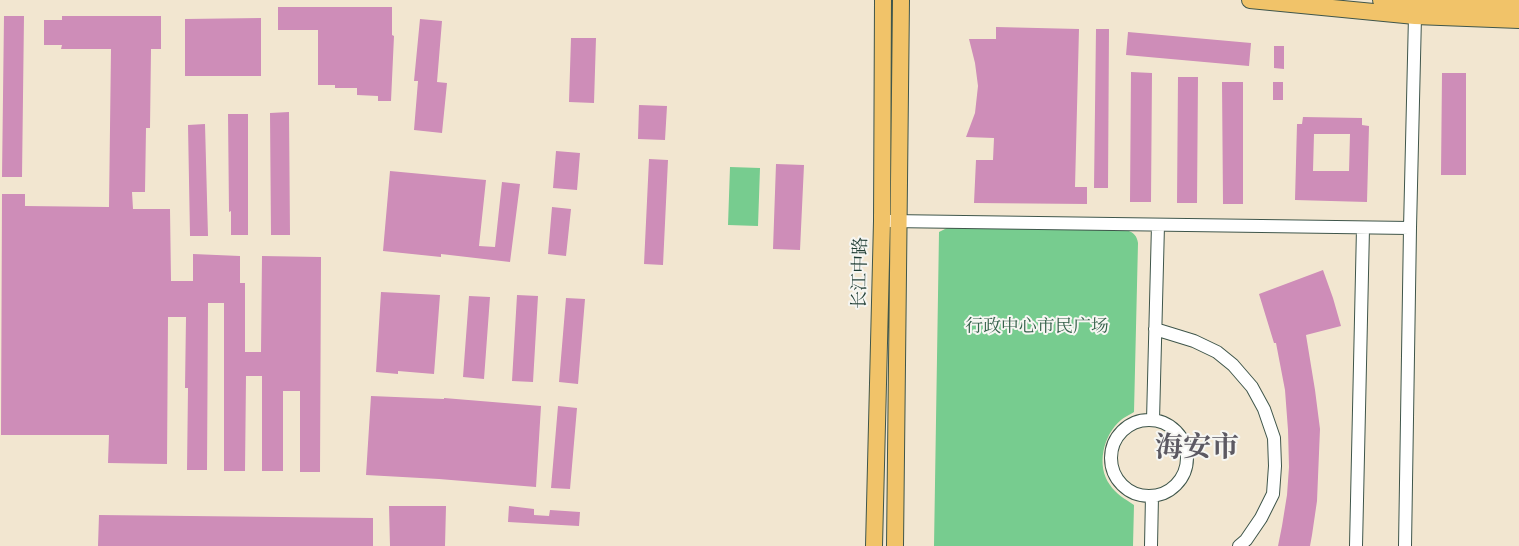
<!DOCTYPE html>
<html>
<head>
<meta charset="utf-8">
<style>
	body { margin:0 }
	canvas { display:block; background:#f2e6d0 }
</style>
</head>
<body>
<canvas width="1519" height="546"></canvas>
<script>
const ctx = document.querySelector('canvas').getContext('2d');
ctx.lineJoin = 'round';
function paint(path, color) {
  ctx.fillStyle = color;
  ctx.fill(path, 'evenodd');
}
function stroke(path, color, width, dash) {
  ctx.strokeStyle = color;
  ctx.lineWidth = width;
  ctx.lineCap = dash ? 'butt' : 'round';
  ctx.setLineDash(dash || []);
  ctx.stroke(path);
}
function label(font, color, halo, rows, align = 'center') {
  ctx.font = font + ' Alegreya,"Noto Serif SC",serif';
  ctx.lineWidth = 4;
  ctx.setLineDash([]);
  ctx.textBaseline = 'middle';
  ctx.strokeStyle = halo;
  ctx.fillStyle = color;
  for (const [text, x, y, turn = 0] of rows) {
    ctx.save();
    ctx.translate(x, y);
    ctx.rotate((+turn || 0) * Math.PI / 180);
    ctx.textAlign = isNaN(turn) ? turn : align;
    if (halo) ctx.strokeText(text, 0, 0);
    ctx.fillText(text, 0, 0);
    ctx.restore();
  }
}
paint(new Path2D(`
	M730 167 760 168 758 226 728 225Z
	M949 227 1127 230C1134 233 1137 236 1138 243L1134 412C1130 415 1124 417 1121 420 1103 435 1096 466 1110 485 1116 494 1125 499 1134 505L1133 546H934L939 232Z`), '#77cc8f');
paint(new Path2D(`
	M278 7H392V35L394 36 391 101H378V96L357 95V88H335V85H318V30H278Z
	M4 16H24L22 177H2Z
	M62 16H161V49H151L150 128H146L145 192H132L133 209H170L171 281H193V254L240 256V283H245V352H261L262 256 321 257 320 472H300V391H283V471H262V376H246L245 471H224V303H208L207 470H187L188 388H185L186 317H168L167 464 108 463 109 435H1L2 194H25V206L109 207 111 49H61L62 45H44V20H62Z
	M261 18V76H185V19Z
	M420 19 442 21 437 82 447 83 442 133 414 130 418 81H414Z
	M996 27 1079 29 1075 187H1087V204L974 203 976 160H993L994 138 966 137 975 113 978 86 975 63 969 39H996Z
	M1096 29H1109L1108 188H1094Z
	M1128 32 1251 43 1249 66 1126 55Z
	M571 38H596L594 103 569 102Z
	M1274 46H1284V69L1274 68Z
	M1131 72 1152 73 1151 202H1130Z
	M1442 73H1466V175H1441Z
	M1178 77H1198L1197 203H1177Z
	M1222 82H1243V204H1223Z
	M1273 82H1283V100H1273Z
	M639 105 667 106 665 140 638 139Z
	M289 112 290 235H271L270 113Z
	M228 114H248V235H231V211L229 212Z
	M1303 117 1362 118V125L1369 126 1367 202 1295 200 1297 124H1302ZM1314 134H1350L1349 171H1313Z
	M205 124 208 236H190L188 125Z
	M556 151 580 153 577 190 553 188Z
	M649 159 668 160 663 265 644 264Z
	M776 164 804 165 800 250 773 249Z
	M390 171 486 180 479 246 495 247 502 182 520 184 510 262 441 254V257L383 251Z
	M552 207 571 209 566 256 548 254Z
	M1323 270 1333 298 1341 326 1306 335 1315 390 1320 429 1317 501 1312 535 1310 546H1278L1282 526 1287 495 1289 467 1288 430 1285 390 1276 343H1274L1259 294Z
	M381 292 440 295 434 374 398 371V374L376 372Z
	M517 295 538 296 533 382 512 381Z
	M469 296 490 297 484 379 463 377Z
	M566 298 585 299 578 384 559 382Z
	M371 396 444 399V398L541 406 536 487 439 479 366 475Z
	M558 406 577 408 570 489 551 488Z
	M389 506H446L445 546H390Z
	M509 506 534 509V515L549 516 550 510 580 512 579 526 508 522Z
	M99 515 373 518V546H98Z`), '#ce8db8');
const minor = new Path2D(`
	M890 221 1410 228
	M1155 329 1194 341 1217 352 1233 365 1252 387 1264 409 1274 438 1275 466 1273 494 1261 518 1246 540 1239 546
	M1153 420 1158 225
	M1111 458a38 38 0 1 1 76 0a38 38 0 1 1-76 0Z
	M1151 546 1152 496
	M1356 546 1363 228
	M1405 546 1410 228 1415 16`);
const major = new Path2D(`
	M1250 0 1415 16 1519 20
	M1381 0 1416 4 1519 8
	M874 546 882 221 883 0
	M895 546 901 0`);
stroke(minor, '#3f564b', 14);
stroke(major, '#3f564b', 18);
stroke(minor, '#fff', 12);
stroke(major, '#f1c369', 16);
label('18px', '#1f3d34', '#f6f6f2', [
	["长江中路",861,273,-89]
]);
label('18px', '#35614b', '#f6f6f2', [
	["行政中心市民广场",1037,328]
]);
label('bold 28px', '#5c5962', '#f6f6f2', [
	["海安市",1197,449]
]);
</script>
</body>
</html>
